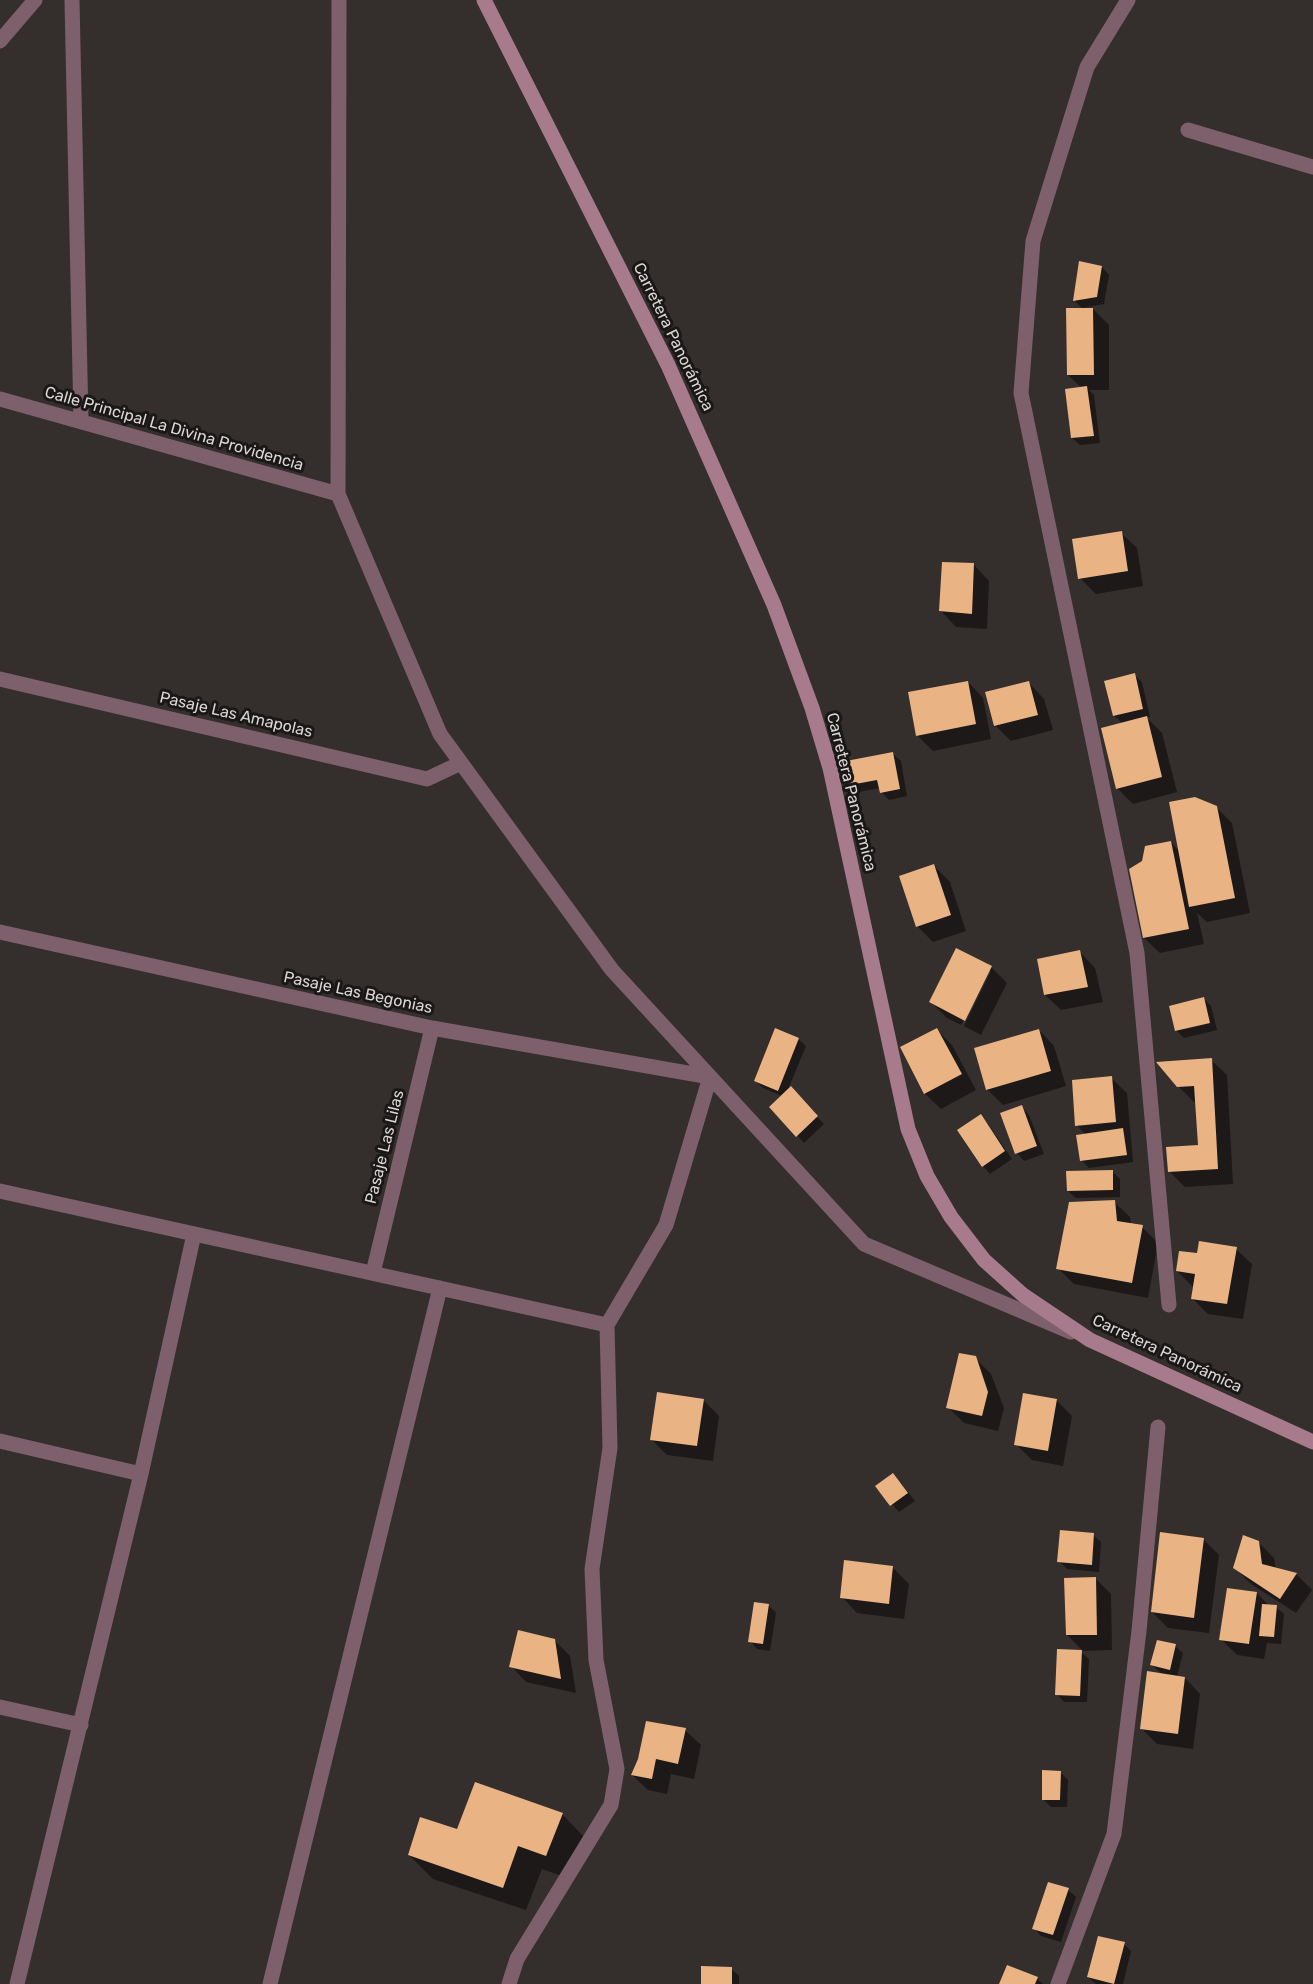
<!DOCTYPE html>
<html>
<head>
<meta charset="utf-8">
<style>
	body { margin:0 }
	canvas { display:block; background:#342e2d }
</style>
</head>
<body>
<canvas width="1313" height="1984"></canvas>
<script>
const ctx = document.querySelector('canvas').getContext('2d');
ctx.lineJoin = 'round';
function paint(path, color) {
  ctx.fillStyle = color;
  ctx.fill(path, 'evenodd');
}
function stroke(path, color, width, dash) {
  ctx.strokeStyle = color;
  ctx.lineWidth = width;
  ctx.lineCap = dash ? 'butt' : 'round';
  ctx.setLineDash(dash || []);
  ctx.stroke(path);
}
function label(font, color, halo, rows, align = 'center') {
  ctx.font = font + ' Rubik,sans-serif';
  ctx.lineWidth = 6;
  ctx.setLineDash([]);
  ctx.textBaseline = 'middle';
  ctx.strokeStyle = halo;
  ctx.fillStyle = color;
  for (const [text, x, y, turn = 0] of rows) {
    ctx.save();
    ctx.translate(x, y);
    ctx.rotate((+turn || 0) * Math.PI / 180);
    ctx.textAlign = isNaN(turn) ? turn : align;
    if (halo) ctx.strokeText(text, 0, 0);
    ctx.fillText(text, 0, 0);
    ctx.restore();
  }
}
paint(new Path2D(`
	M1102 267 1109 275 1104 304 1082 308 1074 300Z
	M1093 309 1109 325V390H1089L1094 395 1100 443 1080 445 1072 438 1082 388 1068 375Z
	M1121 533 1137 548 1143 586 1096 594 1080 578Z
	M974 565 989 581 987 629 956 627 941 611Z
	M1134 675 1142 682 1150 717H1146L1162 733 1177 792 1133 804 1117 788 1123 724 1114 715Z
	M968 682 983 698 991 739 933 751 917 735Z
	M1029 683 1044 699 1053 730 1011 741 995 725Z
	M893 754 901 761 907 796 889 800 881 792 880 788 859 792 851 784Z
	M1216 807 1232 823 1250 913 1207 922 1197 913 1204 944 1160 953 1144 938 1171 842 1180 852Z
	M934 866 950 882 966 931 933 942 917 926Z
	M1080 952 1095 968 1103 1002 1061 1010 1045 995Z
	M991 967 1007 983 981 1035 964 1026 991 971H988L961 1025 947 1018 931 1002Z
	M1204 999 1211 1006 1217 1030 1184 1038 1176 1030Z
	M937 1030 952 1045 976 1090 941 1109 925 1094 902 1048Z
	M1039 1030 1054 1046 1066 1086 1003 1105 987 1089Z
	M798 1039 806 1046 789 1087 824 1124 804 1143 797 1135 782 1096 763 1088 756 1081Z
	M1211 1060 1227 1075 1233 1184 1185 1187 1169 1171 1199 1147 1197 1102H1194L1178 1086Z
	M1111 1078 1127 1093 1133 1162 1089 1168 1082 1161 1086 1135 1077 1125Z
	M1022 1107 1029 1115 1044 1154 1024 1161 1017 1153Z
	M981 1116 988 1124 1012 1159 990 1174 983 1166 959 1131Z
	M1112 1171 1120 1179V1197L1076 1198 1068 1191Z
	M1114 1202 1130 1217 1131 1225 1142 1227 1158 1243 1148 1298 1074 1284 1058 1268Z
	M1236 1249 1252 1264 1243 1319 1208 1314 1192 1298 1193 1287 1177 1271 1198 1255Z
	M975 1358 991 1374 1004 1408 998 1431 964 1423 948 1407Z
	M703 1400 719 1416 713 1461 667 1455 651 1439Z
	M1056 1400 1072 1416 1063 1466 1032 1460 1016 1444Z
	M900 1482 915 1501 899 1512 877 1487Z
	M1093 1535 1101 1542 1099 1572 1067 1569 1059 1561Z
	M1203 1539 1219 1555 1209 1633 1168 1628 1152 1612Z
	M1258 1542 1274 1558 1276 1569 1296 1574 1312 1590 1296 1613 1251 1584 1235 1568Z
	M893 1568 909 1584 904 1619 857 1613 842 1597Z
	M1095 1578 1111 1594 1112 1650 1083 1651 1067 1635Z
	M1228 1589 1257 1593 1269 1606 1276 1607 1284 1614 1281 1644 1267 1643 1264 1659 1237 1655 1221 1639Z
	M768 1605 776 1613 770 1651 757 1649 750 1641Z
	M554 1640 570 1656 576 1693 526 1682 511 1666Z
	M1175 1646 1183 1653 1177 1677 1185 1678 1200 1694 1193 1749 1157 1744 1141 1728 1163 1675 1152 1665Z
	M1081 1652 1089 1659 1087 1702H1064L1057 1694Z
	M685 1730 701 1745 694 1779 671 1774 667 1794 648 1790 632 1775Z
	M1060 1772 1068 1780 1067 1807H1051L1043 1799Z
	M562 1814 585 1838 570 1879 542 1869 526 1910 433 1879 409 1855 458 1830Z
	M1068 1890 1076 1897 1061 1942 1041 1936 1034 1928Z
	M1124 1944 1131 1951 1123 1984H1096L1088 1977Z
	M731 1969 739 1976V1984H702Z
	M1037 1979 1043 1984H1001Z`), '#0007');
paint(new Path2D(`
	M1079 261 1102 266 1097 297 1073 301Z
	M1066 308H1093L1094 375H1067Z
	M1087 386 1094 436 1071 438 1065 389Z
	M1122 531 1128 571 1078 579 1072 539Z
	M942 562 974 563 972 614 939 611Z
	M1135 673 1143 709 1113 716 1104 681Z
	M968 681 976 724 916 736 908 692Z
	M1029 681 1038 715 994 726 985 692Z
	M1147 716 1162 777 1116 789 1101 728Z
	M893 752 900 789 880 793 877 780 850 785 846 761Z
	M1195 797 1217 806 1235 898 1189 907 1169 802Z
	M1171 841 1189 929 1143 938 1129 869 1142 861 1145 846Z
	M934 864 951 915 916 927 899 876Z
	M956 948 992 966 965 1021 929 1002Z
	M1080 950 1088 987 1044 995 1037 959Z
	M1204 997 1210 1023 1175 1031 1169 1006Z
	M775 1028 799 1038 778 1091 754 1081Z
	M937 1028 962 1074 924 1094 900 1047Z
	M1039 1029 1051 1071 986 1090 974 1048Z
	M1212 1058 1218 1169 1168 1172 1166 1147 1198 1145 1194 1086 1177 1087 1156 1062Z
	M1112 1076 1116 1122 1075 1126 1072 1080Z
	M791 1086 818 1116 796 1137 769 1107Z
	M1022 1105 1037 1146 1015 1154 1000 1113Z
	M981 1114 1005 1151 982 1167 957 1130Z
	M1123 1128 1127 1155 1080 1161 1076 1135Z
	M1113 1170V1190L1067 1191 1066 1171Z
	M1115 1200 1117 1221 1143 1225 1132 1283 1056 1269 1069 1202Z
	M1199 1241 1237 1247 1227 1304 1191 1299 1195 1274 1176 1271 1179 1251 1197 1253Z
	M959 1353 976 1356 988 1392 982 1416 946 1408Z
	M657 1392 704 1399 697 1446 650 1440Z
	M1023 1393 1057 1399 1048 1451 1014 1445Z
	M893 1473 908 1493 890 1506 875 1486Z
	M1060 1530 1094 1533 1092 1565 1057 1562Z
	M1160 1532 1204 1538 1194 1618 1151 1612Z
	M1243 1535 1259 1541 1262 1564 1297 1573 1280 1599 1233 1568Z
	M844 1560 893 1566 889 1604 840 1598Z
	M1096 1577 1097 1635H1066L1064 1578Z
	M1227 1588 1257 1592 1249 1644 1219 1640Z
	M754 1602 769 1604 763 1644 748 1642Z
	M1262 1604 1277 1605 1274 1637 1259 1636Z
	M518 1630 555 1639 561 1679 509 1667Z
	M1157 1640 1176 1644 1170 1670 1150 1665Z
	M1057 1649 1082 1650 1080 1696 1055 1695Z
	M1147 1671 1185 1677 1178 1734 1140 1729Z
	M646 1721 686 1728 678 1764 656 1759 652 1779 631 1775 638 1759Z
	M1042 1770 1061 1771 1060 1800H1042Z
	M475 1782 563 1813 546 1856 518 1846 503 1888 408 1855 420 1817 457 1829Z
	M1048 1882 1069 1888 1053 1935 1032 1929Z
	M1098 1936 1125 1942 1114 1984 1087 1977Z
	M1007 1965 1038 1977 1035 1984H999Z
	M701 1966 732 1967V1984H701Z`), '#e9b383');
stroke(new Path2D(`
	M72 0 81 421
	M339 0 338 494 440 734 612 970 864 1244 1071 1332
	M1128 0 1087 67 1033 241 1021 393 1137 953 1169 1305
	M0 41 35 0
	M1188 130 1313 167
	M0 399 338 494
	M0 679 427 779 461 763
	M0 932 432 1028 710 1077 666 1225 607 1325 610 1448 592 1569 596 1660 617 1769 611 1805 517 1959 509 1984
	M0 1191 607 1325
	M373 1273 432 1028
	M0 1441 141 1474
	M0 1707 81 1725
	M17 1984 141 1474 194 1234
	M270 1984 440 1288
	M1058 1984 1114 1834 1139 1631 1158 1427`), '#7d606b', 15);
stroke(new Path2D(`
	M484 0 668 365 774 605 812 708 830 768 908 1129 927 1176 951 1217 984 1260 1023 1295 1090 1340 1313 1442`), '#a77a8c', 15);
label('16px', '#dad6d5', '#1a1717', [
	["Carretera Panorámica",673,337,64],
	["Calle Principal La Divina Providencia",174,429,16],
	["Pasaje Las Amapolas",236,715,13],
	["Carretera Panorámica",851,792,76],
	["Pasaje Las Begonias",358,993,12],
	["Pasaje Las Lilas",385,1147,-76],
	["Carretera Panorámica",1167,1354,25]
]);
</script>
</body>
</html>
